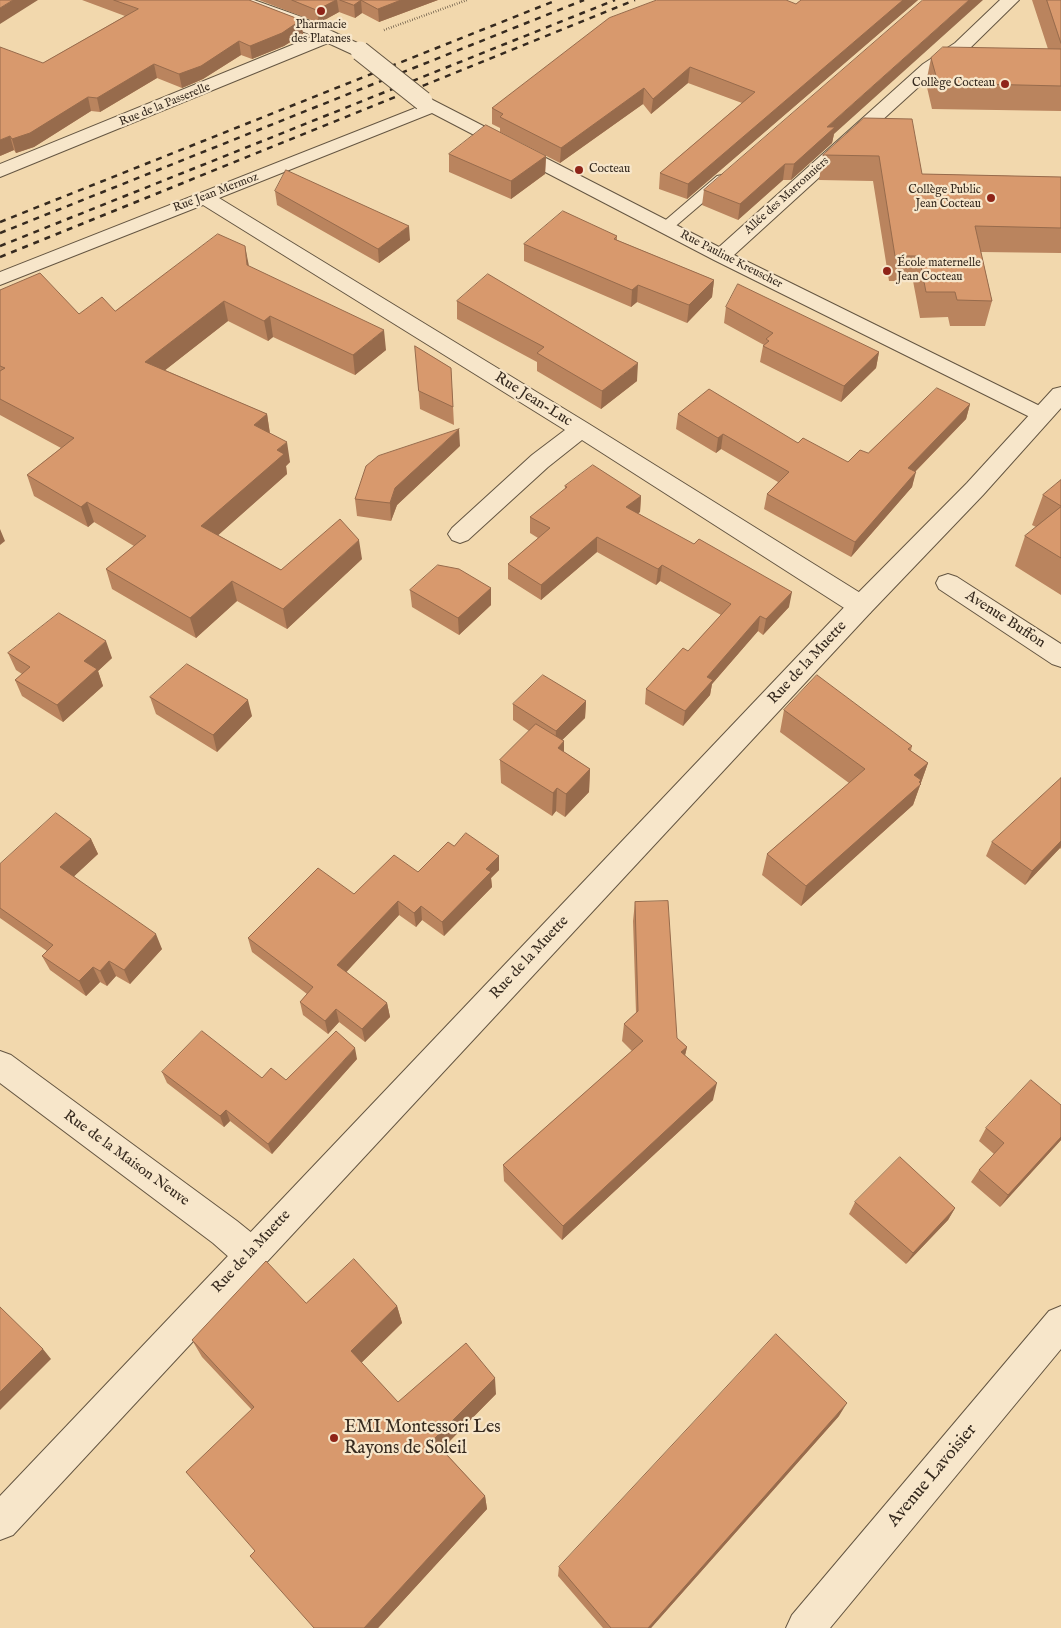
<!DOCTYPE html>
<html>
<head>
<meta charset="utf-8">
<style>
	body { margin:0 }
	canvas { display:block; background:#f2d8ad }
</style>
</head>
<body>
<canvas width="1061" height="1628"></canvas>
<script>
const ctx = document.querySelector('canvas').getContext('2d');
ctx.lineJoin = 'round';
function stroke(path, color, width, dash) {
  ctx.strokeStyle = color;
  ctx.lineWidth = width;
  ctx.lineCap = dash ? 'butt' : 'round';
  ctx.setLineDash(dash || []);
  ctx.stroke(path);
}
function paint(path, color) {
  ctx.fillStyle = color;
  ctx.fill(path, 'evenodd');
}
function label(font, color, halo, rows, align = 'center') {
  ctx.font = font + ' "IM FELL English",serif';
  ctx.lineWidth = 4.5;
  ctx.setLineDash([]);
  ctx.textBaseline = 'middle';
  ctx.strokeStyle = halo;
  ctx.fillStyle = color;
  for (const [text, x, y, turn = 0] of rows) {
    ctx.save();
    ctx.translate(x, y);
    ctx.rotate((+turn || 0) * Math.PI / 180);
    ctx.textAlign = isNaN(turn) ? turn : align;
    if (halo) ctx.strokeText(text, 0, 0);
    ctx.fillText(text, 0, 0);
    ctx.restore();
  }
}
const service = new Path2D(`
	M722 175 727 176 729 179 727 182 671 230H661L659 227 661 224 717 176Z`);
const minor = new Path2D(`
	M229 0H254L299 16 366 47 369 51 366 55H354L328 43 0 177V164L314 36 232 4Z
	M1000 0H1019L967 51 935 72 734 255 1048 410 1051 415 1048 420 1040 422 714 260 432 113 219 198 589 424 870 599 873 606 870 613 861 615 852 613 582 440 548 467 468 540 460 543 452 540 448 534 452 528 532 455 565 430 203 205 0 285V272L413 109 418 106 414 101 416 97 423 95 719 247 923 64 955 43Z
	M948 574 957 577 1061 644V667L1052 664 939 589 936 583 939 577Z
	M0 1051 11 1055 237 1221 263 1242 268 1254 263 1266 251 1270 239 1266 213 1243 0 1083Z
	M1061 1306V1349L830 1628H786L792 1615 1049 1311Z`);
const tertiary = new Path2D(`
	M1061 387V408L983 495 870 613 13 1535 0 1540V1496L852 599 967 483 1053 389Z`);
stroke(service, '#655642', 2);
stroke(minor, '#655642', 2);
stroke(tertiary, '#655642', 2);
stroke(new Path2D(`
	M384 30 467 0`), '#362a1f', 2.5, [0.5, 2]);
paint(service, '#f7e6ca');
paint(minor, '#f7e6ca');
paint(tertiary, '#f7e6ca');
stroke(new Path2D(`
	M0 222 557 0
	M0 233 584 0
	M0 246 615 0
	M0 257 635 0`), '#362a1f', 2.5, [6, 6]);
const minorBridge = new Path2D(`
	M360 51 423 101`);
stroke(minorBridge, '#655642', 21, []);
stroke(minorBridge, '#f7e6ca', 19);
paint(new Path2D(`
	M82 0H249L301 20 303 34 284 46 252 59 241 55 203 79 182 88 157 78 100 112 91 111 34 147 16 153 14 150 0 156 43 63 125 16Z
	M259 0H438L379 22 362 13 355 18 339 12 319 23Z
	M801 0H918L687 199 659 189 660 173 742 103 688 83 651 114 643 104 560 163 500 132V128L492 124V108L796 4Z
	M1032 0H1061V111L932 109 926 83 931 58 1048 49Z
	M864 118 922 174 1061 177V253L981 252 992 301 985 326H950L948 317 920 318 913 281H889L873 181 819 180 823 155Z
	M834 134 832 143 791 180H783L738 220 702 205 704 190Z
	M449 154 546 156 545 174 511 199 449 172Z
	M275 191 410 240 379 263 277 205Z
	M617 236V240L714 280 712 297 687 323 637 302 631 307 524 261V244Z
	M249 266 386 350 355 375 273 337 268 341 228 321 165 370 267 414 270 433 290 462 286 466 287 474 218 535 281 570 362 559 287 629 237 601 196 638 112 589 106 569 134 546 94 522 88 527 34 496 27 475 61 448 0 415V290L79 314 115 311Z
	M457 301 637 381 601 409 537 371V362L457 319Z
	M726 307 879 352 876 368 841 402 760 362 763 346 764 345 724 323Z
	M415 346 451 368 454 425 420 409Z
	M970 404 966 419 915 472 912 487 851 557 764 509 767 494 778 482 721 449 716 453 676 429 678 414 798 443 848 462 868 453Z
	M460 446 397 505 391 521 357 516 355 499Z
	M1061 480V595L1015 566 1025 536 1036 527 1032 525 1043 495Z
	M565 486 641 496 640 512 638 513 789 607 763 635 758 631 712 684 710 695 683 726 645 704 646 689 688 651 721 615 660 581 656 585 597 552 541 600 508 579V564L538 538 530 533V517L565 489Z
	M491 588V605L459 635 412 607 410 590Z
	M8 653 112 658 98 671 103 686 63 722 22 696 15 680 22 674 16 670Z
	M150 697 252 716 217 752 156 714Z
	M586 701 585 718 562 740 564 752 590 769 589 792 565 817 556 811 552 816 501 783 500 760 529 731 513 720V704Z
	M784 710 912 746 911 751 928 763 913 805 801 906 762 875 767 854 849 783 780 732Z
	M1061 778V849L1060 848 1025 885 986 856 992 842Z
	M91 839 98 854 74 876 162 949 130 984 116 976 107 986 100 982 86 996 50 970 42 956 47 951 0 918V864Z
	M454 846 499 870 491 878 492 887 444 936 422 920 416 927 399 915 346 972 387 1003 390 1017 365 1042 339 1022 328 1034 303 1015 300 1002 307 994 252 952 248 938 354 894 418 872Z
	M635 902 677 1038 687 1047 685 1055 713 1100 562 1240 504 1181 503 1165 632 1051 622 1041 624 1024 636 1013 633 921Z
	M357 1059 272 1154 230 1121 224 1127 167 1083 162 1072 262 1078 286 1080Z
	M986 1128 1061 1140 1000 1207 971 1182 979 1170 994 1154 979 1141Z
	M855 1202 955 1208 948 1220 906 1264 849 1214Z
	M306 1303 397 1306 402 1323 361 1363 398 1402 496 1394 442 1449 485 1496 487 1509 378 1628H314L255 1551 251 1409 202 1357 192 1340Z
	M839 1416 651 1628H603L558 1576 559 1567Z`), '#ba845e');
paint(new Path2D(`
	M13 0H38L0 24V8Z
	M336 0H337L339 12 319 23 317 10Z
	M361 0 362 13 355 18 354 5Z
	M401 0H438L379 22 378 9Z
	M903 0H918L687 199 688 184Z
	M969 0H983L834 134 832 143 791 180 794 164 827 127Z
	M301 20 303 34 284 46 252 59 250 46Z
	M239 41 241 55 203 79 182 88 179 74Z
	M154 64 157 78 100 112 97 98Z
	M690 67 688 83 651 114 653 99Z
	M644 88 643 104 560 163 561 148Z
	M88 97 91 111 34 147 16 153 12 139Z
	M10 136 14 150 0 156V140Z
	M546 156 545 174 511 199V181Z
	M785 164 783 180 738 220 740 204Z
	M409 226 410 240 379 263 378 249Z
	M245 246 249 266 247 265Z
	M714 280 712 297 687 323 689 305Z
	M638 285 637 302 631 307 632 290Z
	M224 301 228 321 150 382 145 362Z
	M270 316 273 337 268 341 264 321Z
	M384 330 386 350 355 375 353 355Z
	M879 352 876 368 841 402 844 386Z
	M638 363 637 381 601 409 602 391Z
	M970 404 966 419 904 483 908 468Z
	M267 414 270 435 254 425Z
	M459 429 460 446 397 505 391 521 390 503 395 488Z
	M723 434 721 449 716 453 718 438Z
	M287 442 290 462 286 466 287 474 206 546 201 526 277 450Z
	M916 472 912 487 851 557 855 542Z
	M641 496 640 512 625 523 626 507Z
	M87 502 94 522 88 527 81 507Z
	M0 529 5 541 0 545Z
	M597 537V552L541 600V585Z
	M359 540 362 559 287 629 283 609Z
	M662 565 660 581 656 585 658 569Z
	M232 581 237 601 196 638 190 618Z
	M491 588V605L459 635 458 618Z
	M792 592 789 607 763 635 766 619Z
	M760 616 758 631 712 684 710 695 683 726 685 711 707 677Z
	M106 641 112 658 98 671 103 686 63 722 57 705 84 661Z
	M248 700 252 716 217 752 213 735Z
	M586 701 585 718 555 747 556 731Z
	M564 741V765L558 748Z
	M928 763 913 805 801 906 806 886 914 775Z
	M590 769 589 792 565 817 566 794Z
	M557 788 556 811 552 816 553 793Z
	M91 839 98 854 68 882 60 867Z
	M1061 841V846L1060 848 1025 885 1032 871Z
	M499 856V870L491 878 492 887 444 936 442 922 486 869Z
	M398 901 399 915 340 979 337 965Z
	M421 906 422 920 416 927 414 913Z
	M156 934 162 949 130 984 124 970Z
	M109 961 116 976 107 986 100 971Z
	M93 967 100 982 86 996 79 981Z
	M387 1003 390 1017 365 1042 362 1029Z
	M336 1009 339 1022 328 1034 325 1021Z
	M687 1047 683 1064 681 1052Z
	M355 1048 357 1059 272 1154 268 1144Z
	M717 1083 713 1100 562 1240 563 1226Z
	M226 1110 230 1121 224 1127 220 1116Z
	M1061 1137V1140L1000 1207 1008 1195Z
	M955 1208 948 1220 906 1264 913 1253Z
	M397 1306 402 1323 356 1368 351 1351Z
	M43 1349 51 1359 0 1410V1392Z
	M495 1378 496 1394 437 1454 433 1440Z
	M847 1403 839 1416 651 1628H648Z
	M485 1496 487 1509 378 1628H364Z`), '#976b4c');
const building = new Path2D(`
	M0 0H13L0 8Z
	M114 0H249L301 20 282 33 250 46 239 41 201 66 179 74 154 64 97 98 88 97 30 133 12 139 10 136 0 140V47L43 63 138 9Z
	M292 0H336L317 10Z
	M340 0H361L354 5Z
	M361 0H401L378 9Z
	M657 0H786L796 4 801 0H903L688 184 660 173 755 92 690 67 653 99 644 88 561 148 500 117 503 114 492 108 609 18Z
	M923 0H969L827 127H835L794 164H785L740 204 704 190Z
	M1047 0H1061V43Z
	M943 47 1061 49V86L938 83 931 58Z
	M864 118 912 119 922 174 1061 177V228L975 226 992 301 957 300 955 292H926L919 256H895L879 156 823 155Z
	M486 125 546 156 511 181 449 154Z
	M286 170 409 226 378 249 275 191Z
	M563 211 617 236 614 239 714 280 689 305 638 285 632 290 524 244Z
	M218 234 245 246 247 265 384 330 353 355 270 316 264 321 224 301 145 362 267 414 254 425 287 442 277 450 284 454 201 526 281 570 340 519 359 540 283 609 232 581 190 618 106 569 146 536 87 502 81 507 27 475 74 438 0 399V371L5 368 0 366V290L40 273 79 314 102 297 115 311Z
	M488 274 638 363 602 391 537 353 544 347 457 301Z
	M738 284 879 352 844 386 763 346 769 341 766 339 773 333 726 307Z
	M415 346 451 368 453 407 419 391Z
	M937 388 970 404 908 468 916 472 855 542 767 494 789 472 723 434 718 438 678 414 709 389 798 443 803 438 848 462 860 450 868 453Z
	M459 429 395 488 390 503 355 499 366 466 378 456Z
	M593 465 641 496 626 507 694 544 699 539 792 592 766 619 760 616 707 677 713 680 685 711 646 689 683 648 688 651 731 604 662 565 658 569 597 537 541 585 508 564 550 528 530 517 567 487 565 486Z
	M1061 480V506L1043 495Z
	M1061 507V558L1025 536Z
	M438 565 459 569 491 588 458 618 410 590Z
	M59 613 106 641 84 661 97 669 57 705 15 680 30 667 8 653Z
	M187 664 248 700 213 735 150 697Z
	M543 675 586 701 556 731 513 704Z
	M817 675 912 746 908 749 928 763 914 775 921 780 919 782 921 784 806 886 767 854 865 769 784 710Z
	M536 724 564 741 558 748 590 769 566 794 557 788 553 793 500 760Z
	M1061 778V841L1032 871 992 842Z
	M56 813 91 839 60 867 156 934 124 970 109 961 100 971 93 967 79 981 42 956 53 945 0 908V864Z
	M466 833 499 856 486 869 491 872 442 922 421 906 414 913 398 901 337 965 387 1003 362 1029 336 1009 325 1021 300 1002 313 987 248 938 318 868 354 894 394 855 418 872 448 842 454 846Z
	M668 901 677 1038 687 1047 681 1052 717 1083 563 1226 503 1165 643 1041 624 1024 638 1011 635 902Z
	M202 1031 262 1078 271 1068 286 1080 336 1031 355 1048 268 1144 226 1110 220 1116 162 1072Z
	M1031 1080 1061 1105V1137L1008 1195 979 1170 1004 1143 986 1128Z
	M900 1157 955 1208 913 1253 855 1202Z
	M354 1259 397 1306 351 1351 398 1402 466 1343 495 1378 433 1440 485 1496 364 1628H314L250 1556 255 1551 186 1472 254 1407 192 1340 266 1261 306 1303Z
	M0 1307 43 1349 0 1392Z
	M776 1334 847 1403 648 1628H611L559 1567Z`);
paint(building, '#d8996d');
stroke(building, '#976b4c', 1);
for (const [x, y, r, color] of [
	[321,11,5,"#8f2418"],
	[1005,84,5,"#8f2418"],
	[579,170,5,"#8f2418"],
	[991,198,5,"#8f2418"],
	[887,271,5,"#8f2418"],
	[334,1438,5,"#8f2418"]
]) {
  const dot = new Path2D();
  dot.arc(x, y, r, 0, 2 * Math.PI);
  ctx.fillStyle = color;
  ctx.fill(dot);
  stroke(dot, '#f7e6ca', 2);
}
label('12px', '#362a1f', '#f7e6ca', [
	["Pharmacie",321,26,"center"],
	["des Platanes",321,40,"center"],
	["Collège Cocteau",995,84],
	["Cocteau",589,170,"left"],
	["Collège Public",981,191],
	["Jean Cocteau",981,205],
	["École maternelle",897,264,"left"],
	["Jean Cocteau",897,278,"left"]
], 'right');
label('12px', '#362a1f', '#f7e6ca', [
	["Rue de la Passerelle",165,105,-22],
	["Rue Jean Mermoz",216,193,-21],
	["Allée des Marronniers",787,196,-42],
	["Rue Pauline Kreuscher",731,260,27]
]);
label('15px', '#362a1f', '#f7e6ca', [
	["Rue Jean-Luc",533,400,32],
	["Avenue Buffon",1005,620,33],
	["Rue de la Muette",808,663,-47],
	["Rue de la Muette",530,958,-47],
	["Rue de la Maison Neuve",126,1159,36],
	["Rue de la Muette",252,1252,-47]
]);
label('18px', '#362a1f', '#f7e6ca', [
	["EMI Montessori Les",344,1428],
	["Rayons de Soleil",344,1449]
], 'left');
label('18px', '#362a1f', '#f7e6ca', [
	["Avenue Lavoisier",933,1476,-50]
]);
</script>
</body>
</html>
